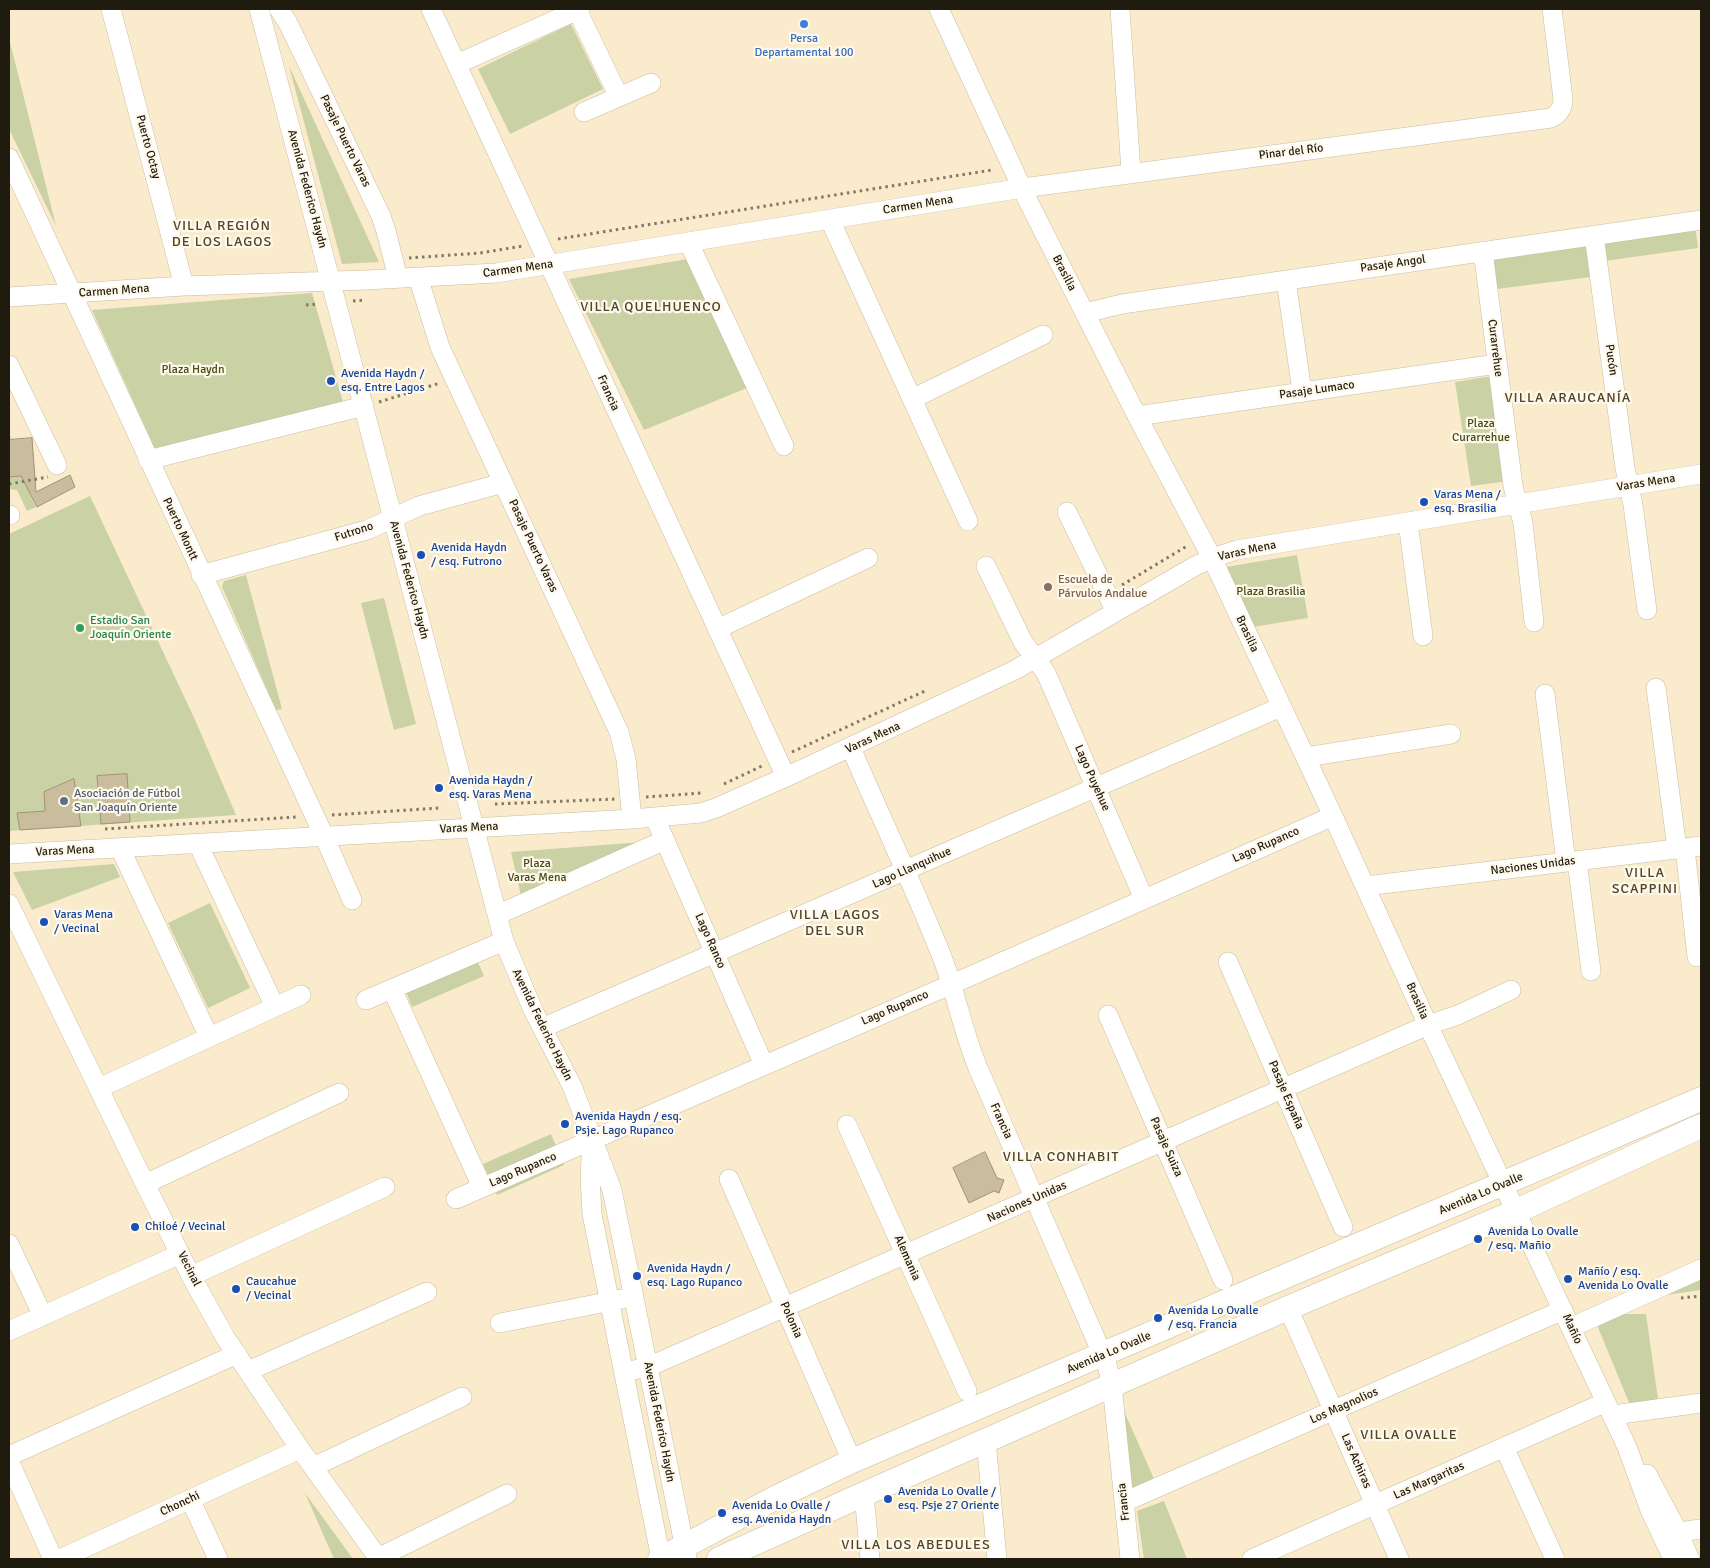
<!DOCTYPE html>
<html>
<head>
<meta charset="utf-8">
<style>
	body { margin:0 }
	#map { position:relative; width:1710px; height:1568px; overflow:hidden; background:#f9ebcb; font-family:Signika,sans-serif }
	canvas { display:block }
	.frame { position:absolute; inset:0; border:10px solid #201b0f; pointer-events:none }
</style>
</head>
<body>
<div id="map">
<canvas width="1710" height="1568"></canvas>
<div class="frame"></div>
</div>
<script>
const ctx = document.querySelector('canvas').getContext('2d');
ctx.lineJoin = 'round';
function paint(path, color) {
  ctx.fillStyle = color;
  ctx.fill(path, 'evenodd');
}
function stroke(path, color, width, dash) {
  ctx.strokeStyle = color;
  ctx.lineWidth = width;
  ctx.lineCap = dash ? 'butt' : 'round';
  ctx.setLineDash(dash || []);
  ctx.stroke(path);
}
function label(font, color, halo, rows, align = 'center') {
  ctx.font = font + ' Signika,sans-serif';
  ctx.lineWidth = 4.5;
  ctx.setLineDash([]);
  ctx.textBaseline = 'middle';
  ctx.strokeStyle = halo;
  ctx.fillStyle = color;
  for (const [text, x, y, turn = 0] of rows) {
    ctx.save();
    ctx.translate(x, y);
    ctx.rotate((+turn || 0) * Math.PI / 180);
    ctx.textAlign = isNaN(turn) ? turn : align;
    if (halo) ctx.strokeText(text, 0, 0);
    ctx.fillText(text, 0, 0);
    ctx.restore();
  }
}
paint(new Path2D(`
	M571 24 603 89 510 134 478 69Z
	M9 38 56 226 9 129Z
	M289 66 379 262 342 264Z
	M1695 225 1698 248 1604 261 1601 239Z
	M1587 243 1591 277 1497 289 1492 255Z
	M688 259 747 388 644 430 569 279Z
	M312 293 343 402 155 449 92 310Z
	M1492 376 1508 481 1471 486 1455 382Z
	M27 476 30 495 36 507 27 511 17 490 9 489V477Z
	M90 496 196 722 236 815 9 831V534Z
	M1297 555 1308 618 1253 627 1226 567Z
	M246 575 282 709 276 710 222 587 224 581Z
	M384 598 416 724 394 730 361 603Z
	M656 841 522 900 511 852Z
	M114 864 120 877 32 910 13 872Z
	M210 903 250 988 208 1008 168 923Z
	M476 958 484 976 412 1007 405 989Z
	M551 1134 564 1165 497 1195 483 1164Z
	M1701 1278V1290L1666 1295Z
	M1624 1314H1646L1658 1399 1630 1405 1597 1325Z
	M1124 1411 1155 1481 1131 1489Z
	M305 1493 353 1559H334Z
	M1164 1501 1187 1559H1144L1137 1511Z`), '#cad2a5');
const building = new Path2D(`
	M32 438 36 492 70 475 75 487 37 507 21 476 9 477V440Z
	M127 774 130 822 101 824 97 776Z
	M74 779 81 826 20 830 17 813 45 811 44 792Z
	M985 1152 997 1178 1004 1180 999 1193 994 1191 969 1203 953 1168Z`);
paint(building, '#cabd9d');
stroke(building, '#a09375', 1);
const minor = new Path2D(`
	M111 9 184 286
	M259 9 504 941 533 1010 572 1086 612 1190 687 1559
	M279 9 288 23 381 216 386 231 398 278
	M431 9 786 777
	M939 9 1028 201 1137 416 1212 558 1333 816 1428 1025 1627 1447 1650 1510 1673 1559
	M1120 9 1131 172
	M577 10 619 97
	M457 64 580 9
	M584 112 651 83
	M9 158 324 836 352 900
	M830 220 968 521
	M1594 235 1625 468 1633 505 1647 610
	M689 243 784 446
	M1483 251 1513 486 1523 523 1534 622
	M418 277 440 347 452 373 619 732 626 759 632 819
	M1286 280 1302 392
	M9 297 184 286 366 280 496 273 1023 188 1551 118C1559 114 1563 108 1563 99L1552 9
	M1085 313 1122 304 1701 220
	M9 365 57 465
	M912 399 1043 335
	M1137 416 1497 364
	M148 460 364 406
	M1067 512 1116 612
	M9 515H10
	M1408 522 1423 636
	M986 566 1023 642 1046 673 1144 899
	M201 575 367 530 419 506 503 483
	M717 629 868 558
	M1656 688 1677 849
	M1545 694 1566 862
	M851 748C881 818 914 886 942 957 956 993 963 1032 978 1068L1107 1365 1112 1385 1130 1559
	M1306 757 1451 734
	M655 818 764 1065
	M198 844 275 1007
	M120 848 209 1037
	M1685 848 1697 957
	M9 854 632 819 701 813 716 808 786 777 1015 670 1197 565 1224 554 1237 550 1701 474
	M1577 861 1591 971
	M1365 886 1701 846
	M9 904 145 1184 191 1276 225 1337 300 1449 379 1559
	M497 915 665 840
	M1228 962 1343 1227
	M392 989 482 1187
	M366 1000 504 941
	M1108 1015 1223 1280
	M542 1028 1281 707
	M99 1088 301 995
	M847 1125 967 1391
	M592 1141 590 1176 592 1214 661 1559
	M729 1179 852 1461
	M145 1184 339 1093
	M456 1199 966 978 1333 816
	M9 1244 43 1316
	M191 1276 385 1187
	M1288 1308 1399 1559
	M500 1323 622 1299
	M1572 1327 1701 1269
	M9 1331 180 1254
	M248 1371 427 1292
	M624 1372 648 1367 1428 1025 1458 1015 1511 990
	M1613 1415 1701 1403
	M986 1440 997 1559
	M1504 1447 1555 1559
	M9 1456 237 1354
	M9 1461 53 1559
	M313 1467 462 1397
	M1647 1474 1678 1532 1690 1559
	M864 1494 870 1559
	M190 1499 218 1559
	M1124 1502 1563 1310
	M1678 1532 1701 1529
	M378 1558 507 1494
	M60 1559 300 1449
	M1252 1559 1606 1402`);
const major = new Path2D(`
	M660 1559 775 1498 852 1461 1701 1099
	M719 1559 864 1494 1288 1308 1517 1211 1701 1126`);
stroke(minor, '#cabd9d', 20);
stroke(major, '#cabd9d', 25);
stroke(new Path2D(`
	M558 239 992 170
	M409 258 480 253 523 246
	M353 301 365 300
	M306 305 319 304
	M379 402 440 383
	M9 437V438
	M9 484 48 477
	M1122 585 1187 546
	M792 752 927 690
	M724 784 764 765
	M646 797 702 793
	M495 804 615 799
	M332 815 439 808
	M105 829 296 817
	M1681 1298 1701 1296`), '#837a65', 3, [2.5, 4]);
stroke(minor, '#fff', 19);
stroke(major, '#fff', 24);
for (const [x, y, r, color] of [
	[804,24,5,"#3f7fe0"],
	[331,381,5,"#1a4fb4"],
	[1424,502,5,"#1a4fb4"],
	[421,555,5,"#1a4fb4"],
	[1048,587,5,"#8d6e63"],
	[80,628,5,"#2e9e5b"],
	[439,788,5,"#1a4fb4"],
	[64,801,5,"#5c6f8a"],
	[44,922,5,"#1a4fb4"],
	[565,1124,5,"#1a4fb4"],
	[135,1227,5,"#1a4fb4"],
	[1478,1239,5,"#1a4fb4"],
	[637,1276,5,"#1a4fb4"],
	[1568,1279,5,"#1a4fb4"],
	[236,1289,5,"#1a4fb4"],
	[1158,1318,5,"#1a4fb4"],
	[888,1499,5,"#1a4fb4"],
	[722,1513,5,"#1a4fb4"]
]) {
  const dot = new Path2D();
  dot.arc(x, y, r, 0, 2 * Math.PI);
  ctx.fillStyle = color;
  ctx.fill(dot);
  stroke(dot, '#fff9ec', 2);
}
label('12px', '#366cbe', '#fff9ec', [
	["Persa",804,39],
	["Departamental 100",804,53]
]);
label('12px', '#201b0f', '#fff9ec', [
	["Pasaje Puerto Varas",345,141,64],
	["Puerto Octay",148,147,75],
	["Pinar del Río",1291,152,-7],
	["Avenida Federico Haydn",307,189,75],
	["Carmen Mena",918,205,-9],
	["Pasaje Angol",1393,264,-8],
	["Carmen Mena",518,269,-8],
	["Brasilia",1064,273,63],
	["Carmen Mena",114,291,-4],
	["Curarrehue",1495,348,83],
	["Pucón",1611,360,82],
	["Pasaje Lumaco",1317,390,-8],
	["Francia",608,393,66],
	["Varas Mena",1646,483,-9],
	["Puerto Montt",180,529,65],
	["Futrono",354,532,-18],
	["Pasaje Puerto Varas",533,546,65],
	["Varas Mena",1247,551,-12],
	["Avenida Federico Haydn",409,580,75],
	["Brasilia",1247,634,65],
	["Varas Mena",873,738,-25],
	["Lago Puyehue",1092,778,66],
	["Varas Mena",469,828,-3],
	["Lago Rupanco",1266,845,-24],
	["Varas Mena",65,851,-3],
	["Naciones Unidas",1533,866,-7],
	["Lago Llanquihue",912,868,-24],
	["Lago Ranco",710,941,66],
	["Brasilia",1417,1001,66],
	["Lago Rupanco",895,1008,-23],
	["Avenida Federico Haydn",542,1025,64],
	["Pasaje España",1286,1095,67],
	["Francia",1001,1121,66],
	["Pasaje Suiza",1166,1147,66],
	["Lago Rupanco",523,1170,-23],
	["Avenida Lo Ovalle",1481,1194,-23],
	["Naciones Unidas",1027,1202,-24],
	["Alemania",907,1258,66],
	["Vecinal",189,1269,63],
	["Polonia",791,1320,66],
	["Mañío",1572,1329,65],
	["Avenida Lo Ovalle",1109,1353,-23],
	["Los Magnolios",1344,1406,-24],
	["Avenida Federico Haydn",659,1422,79],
	["Las Achiras",1356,1461,66],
	["Las Margaritas",1429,1481,-24],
	["Francia",1124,1502,-96],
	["Chonchi",180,1504,-25]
]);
label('12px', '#444b16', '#fff9ec', [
	["Plaza Haydn",193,370],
	["Plaza",1481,424],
	["Curarrehue",1481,438],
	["Plaza Brasilia",1271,592],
	["Plaza",537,864],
	["Varas Mena",537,878]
]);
label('12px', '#164399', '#fff9ec', [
	["Avenida Haydn /",341,374],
	["esq. Entre Lagos",341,388],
	["Varas Mena /",1434,495],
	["esq. Brasilia",1434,509],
	["Avenida Haydn",431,548],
	["/ esq. Futrono",431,562],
	["Avenida Haydn /",449,781],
	["esq. Varas Mena",449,795],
	["Varas Mena",54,915],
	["/ Vecinal",54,929],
	["Avenida Haydn / esq.",575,1117],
	["Psje. Lago Rupanco",575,1131],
	["Chiloé / Vecinal",145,1227],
	["Avenida Lo Ovalle",1488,1232],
	["/ esq. Mañio",1488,1246],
	["Avenida Haydn /",647,1269],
	["esq. Lago Rupanco",647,1283],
	["Mañío / esq.",1578,1272],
	["Avenida Lo Ovalle",1578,1286],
	["Caucahue",246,1282],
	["/ Vecinal",246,1296],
	["Avenida Lo Ovalle",1168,1311],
	["/ esq. Francia",1168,1325],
	["Avenida Lo Ovalle /",898,1492],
	["esq. Psje 27 Oriente",898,1506],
	["Avenida Lo Ovalle /",732,1506],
	["esq. Avenida Haydn",732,1520]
], 'left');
label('12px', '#785e54', '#fff9ec', [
	["Escuela de",1058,580],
	["Párvulos Andalue",1058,594]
], 'left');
label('12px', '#27864d', '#fff9ec', [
	["Estadio San",90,621],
	["Joaquín Oriente",90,635]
], 'left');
label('12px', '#4e5e75', '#fff9ec', [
	["Asociación de Fútbol",74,794],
	["San Joaquín Oriente",74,808]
], 'left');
ctx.letterSpacing = '1px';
label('14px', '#504429', '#fff9ec', [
	["VILLA REGIÓN",222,226],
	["DE LOS LAGOS",222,242],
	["VILLA QUELHUENCO",651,307],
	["VILLA ARAUCANÍA",1568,398],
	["VILLA",1645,873],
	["SCAPPINI",1645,889],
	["VILLA LAGOS",835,915],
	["DEL SUR",835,931],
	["VILLA CONHABIT",1061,1157],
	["VILLA OVALLE",1409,1435],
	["VILLA LOS ABEDULES",916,1545]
]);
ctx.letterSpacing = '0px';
</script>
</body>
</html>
